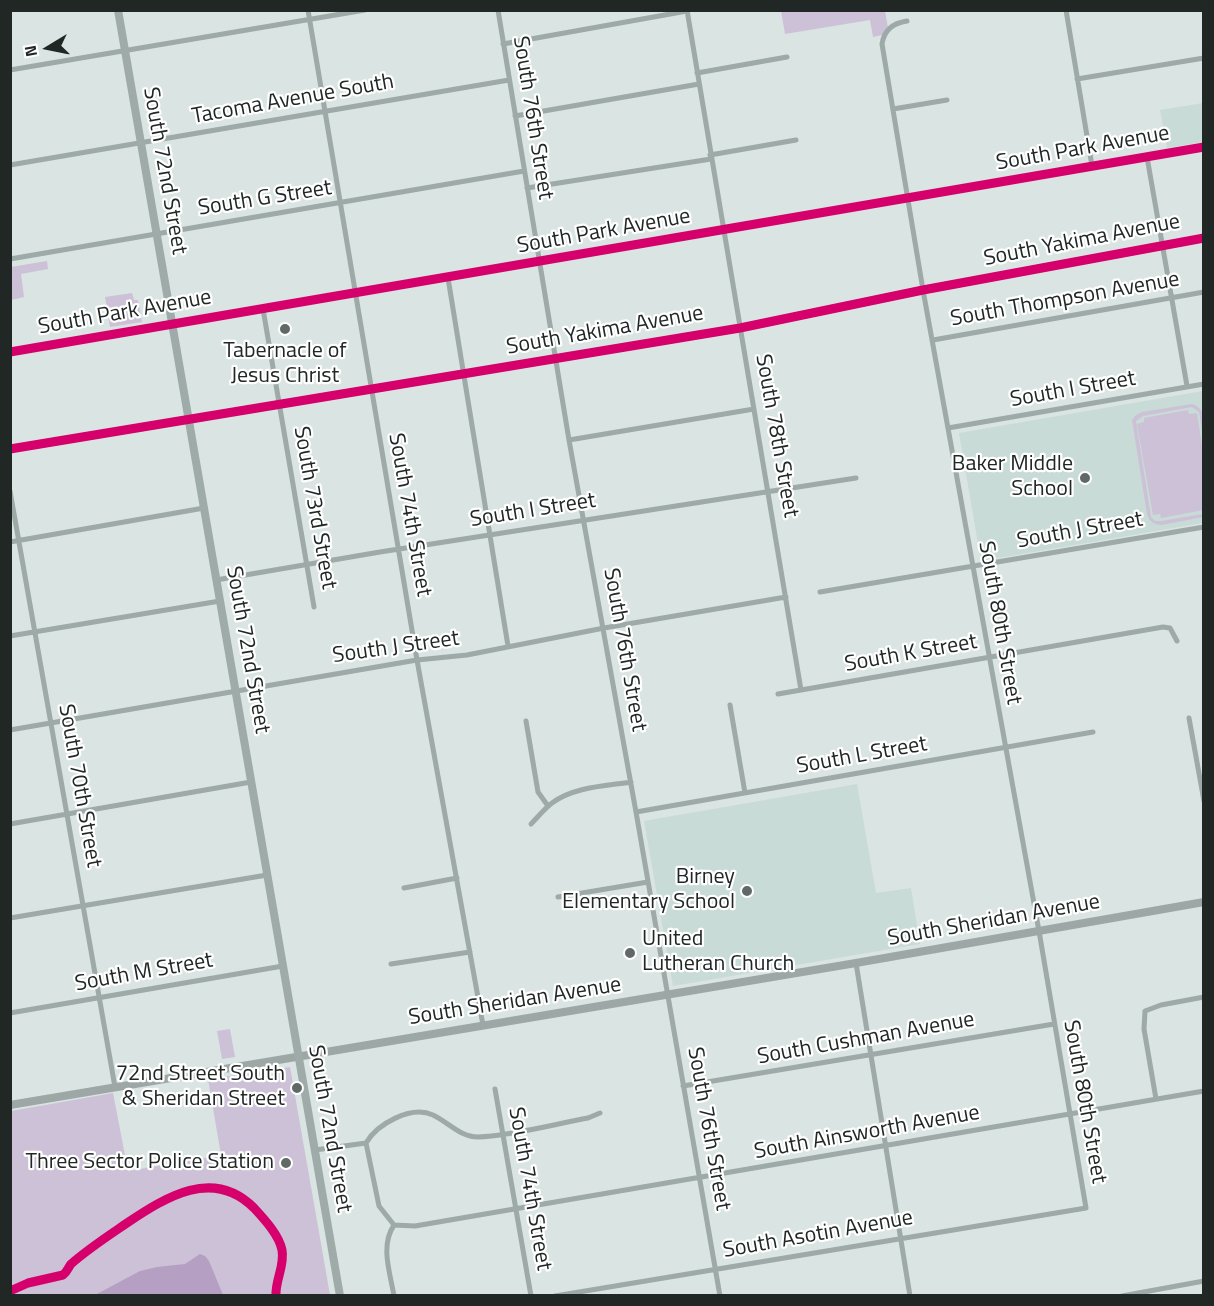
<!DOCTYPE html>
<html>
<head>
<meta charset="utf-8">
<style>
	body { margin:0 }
	#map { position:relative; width:1214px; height:1306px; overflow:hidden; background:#dae4e2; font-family:"Titillium Web",sans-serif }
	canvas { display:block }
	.frame { position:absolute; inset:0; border:12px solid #202725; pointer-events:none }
	.north { position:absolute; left:18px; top:18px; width:60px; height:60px; -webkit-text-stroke:4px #fff; paint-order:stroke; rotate:260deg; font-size:16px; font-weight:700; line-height:24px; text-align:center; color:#202725 }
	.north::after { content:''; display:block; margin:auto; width:21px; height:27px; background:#202725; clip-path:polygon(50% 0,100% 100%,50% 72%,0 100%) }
</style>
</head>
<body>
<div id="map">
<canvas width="1214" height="1306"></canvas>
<div class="frame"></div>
<div class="north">N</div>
</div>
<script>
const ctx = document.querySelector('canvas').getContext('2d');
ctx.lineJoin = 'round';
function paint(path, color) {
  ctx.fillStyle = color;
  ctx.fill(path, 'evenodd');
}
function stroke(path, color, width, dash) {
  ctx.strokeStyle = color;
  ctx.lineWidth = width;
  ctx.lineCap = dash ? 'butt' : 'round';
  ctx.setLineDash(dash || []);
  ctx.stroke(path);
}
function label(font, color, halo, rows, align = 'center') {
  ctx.font = font + ' "Titillium Web",sans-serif';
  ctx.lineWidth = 4.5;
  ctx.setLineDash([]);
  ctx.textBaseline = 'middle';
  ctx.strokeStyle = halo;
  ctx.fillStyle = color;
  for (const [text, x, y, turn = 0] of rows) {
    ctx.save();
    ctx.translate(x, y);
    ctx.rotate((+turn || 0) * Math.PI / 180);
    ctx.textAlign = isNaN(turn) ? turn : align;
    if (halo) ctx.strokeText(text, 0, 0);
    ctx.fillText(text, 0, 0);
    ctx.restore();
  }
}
paint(new Path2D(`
	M1203 103V142L1167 148 1160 110Z
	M1203 391V523L981 561 959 433Z
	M857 784 876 893 911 888 920 944 673 986 644 821Z`), '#c8dbd7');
paint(new Path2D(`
	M781 11H885L888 28 882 35 873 37 870 20 785 34Z
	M47 261 48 269 21 274 24 297 11 300V267Z
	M132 293 134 300H138L142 322 110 327 105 297Z
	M1192 404C1207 409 1204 423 1203 437L1199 412 1192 407 1143 416 1136 421 1151 517 1155 521H1161L1203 514V517L1162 525C1154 525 1149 521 1147 514L1132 420 1136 415 1142 412Z
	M1188 410 1189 414 1197 413 1203 452V510L1161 518 1160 514 1153 515 1137 424 1144 422V418Z
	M230 1029 235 1057 222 1059 217 1031Z
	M290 1067 330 1295H11V1111L113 1093 128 1171 221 1155 208 1079Z`), '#ccc1d6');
paint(new Path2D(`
	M200 1254 205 1256 209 1261 223 1295H95L140 1271 157 1267 185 1264Z`), '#b59fc2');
stroke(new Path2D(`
	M308 10 417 660 483 1025
	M498 10 569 440 636 812 720 1296
	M687 10C724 237 764 463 801 690
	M1066 10 1092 166
	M503 44 687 11
	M10 70 365 10
	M697 73 787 57
	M1077 79 1204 58
	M893 109 947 100
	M515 116 699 84
	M710 155 796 140
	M1147 157 1187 386
	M10 165 509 80
	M527 188 711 159
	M10 259 524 171
	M448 278 508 646
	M263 309 314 607
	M933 340 1204 292
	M10 352 1204 147
	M948 428 1204 384
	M569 440 754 409
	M10 491 115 1087
	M10 542 204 508
	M216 580 380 552 856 478
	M820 592 1204 527
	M10 636 220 601
	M778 694 1163 627 1170 628 1177 641
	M730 705 745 793
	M1189 718 1204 801
	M526 721 538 792 548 806
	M10 730 417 660 467 655 604 628 786 597
	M636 812 1093 732
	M10 824 251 782
	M531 824C538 817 544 809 552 803 573 787 605 786 631 782
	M404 888 457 878
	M558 897 648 882
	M10 918 267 875
	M856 963 910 1296
	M391 964 470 952
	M10 1013 283 966
	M683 1086 1054 1024
	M495 1089 531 1296
	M1156 1099 1144 1029 1145 1011 1161 1005 1204 997
	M366 1143C377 1124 411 1105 433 1115 448 1122 460 1137 478 1137 511 1136 555 1124 588 1118L600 1113
	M366 1143 379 1206 394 1225
	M315 1150 366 1143
	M394 1225 415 1226 450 1220 1204 1091
	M394 1225C380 1246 390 1272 394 1296
	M555 1296 1086 1208 1039 931 923 290 882 44C884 30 893 23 907 21
	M1122 1296 1204 1281`), '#9eaaa7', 5);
stroke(new Path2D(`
	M10 449 740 328 923 290 1204 238
	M10 1105 856 963 1204 902`), '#9da8a6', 8);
stroke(new Path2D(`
	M118 10 340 1296`), '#9eaba8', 8);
stroke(new Path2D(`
	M10 352 1204 147
	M10 449 740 328 923 290 1204 238
	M10 1291 28 1283 63 1275C67 1272 68 1268 71 1264 88 1249 108 1236 127 1223 166 1197 213 1167 254 1208 265 1220 279 1235 282 1250 285 1266 275 1280 276 1296`), '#d6006c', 9);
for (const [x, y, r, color] of [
	[285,329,6,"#616967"],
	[1085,478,6,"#616967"],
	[747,891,6,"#616967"],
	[630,953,6,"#616967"],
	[297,1088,6,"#616967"],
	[286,1163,6,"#616967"]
]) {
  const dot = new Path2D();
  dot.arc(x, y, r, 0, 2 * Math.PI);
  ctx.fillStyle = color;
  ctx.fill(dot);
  stroke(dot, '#fff', 2);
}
label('22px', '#202725', '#fff', [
	["Tacoma Avenue South",293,100,-10],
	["South 76th Street",532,118,81],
	["South Park Avenue",1083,149,-10],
	["South 72nd Street",164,171,80],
	["South G Street",265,199,-9],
	["South Park Avenue",604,232,-10],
	["South Yakima Avenue",1082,241,-11],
	["South Thompson Avenue",1065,300,-10],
	["South Park Avenue",125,313,-10],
	["South Yakima Avenue",605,331,-10],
	["South I Street",1073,390,-10],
	["South 78th Street",776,436,80],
	["South 73rd Street",314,508,80],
	["South I Street",533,511,-9],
	["South 74th Street",409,515,80],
	["South J Street",1080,531,-10],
	["South 80th Street",999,623,80],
	["South J Street",396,648,-8],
	["South 72nd Street",247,650,80],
	["South 76th Street",624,650,80],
	["South K Street",911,654,-10],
	["South L Street",862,756,-10],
	["South 70th Street",79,786,80],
	["South Sheridan Avenue",994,921,-10],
	["South M Street",144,973,-10],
	["South Sheridan Avenue",515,1002,-9],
	["South Cushman Avenue",866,1039,-10],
	["South 80th Street",1084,1102,80],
	["South 72nd Street",329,1129,80],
	["South 76th Street",708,1129,80],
	["South Ainsworth Avenue",867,1133,-10],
	["South 74th Street",529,1189,80],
	["South Asotin Avenue",818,1235,-10]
]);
label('22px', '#202725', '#fff', [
	["Tabernacle of",285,352,"center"],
	["Jesus Christ",285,377,"center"],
	["Baker Middle",1073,465],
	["School",1073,490],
	["Birney",735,878],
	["Elementary School",735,903],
	["United",642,940,"left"],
	["Lutheran Church",642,965,"left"],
	["72nd Street South",285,1075],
	["& Sheridan Street",285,1100],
	["Three Sector Police Station",274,1163]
], 'right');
</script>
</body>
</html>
